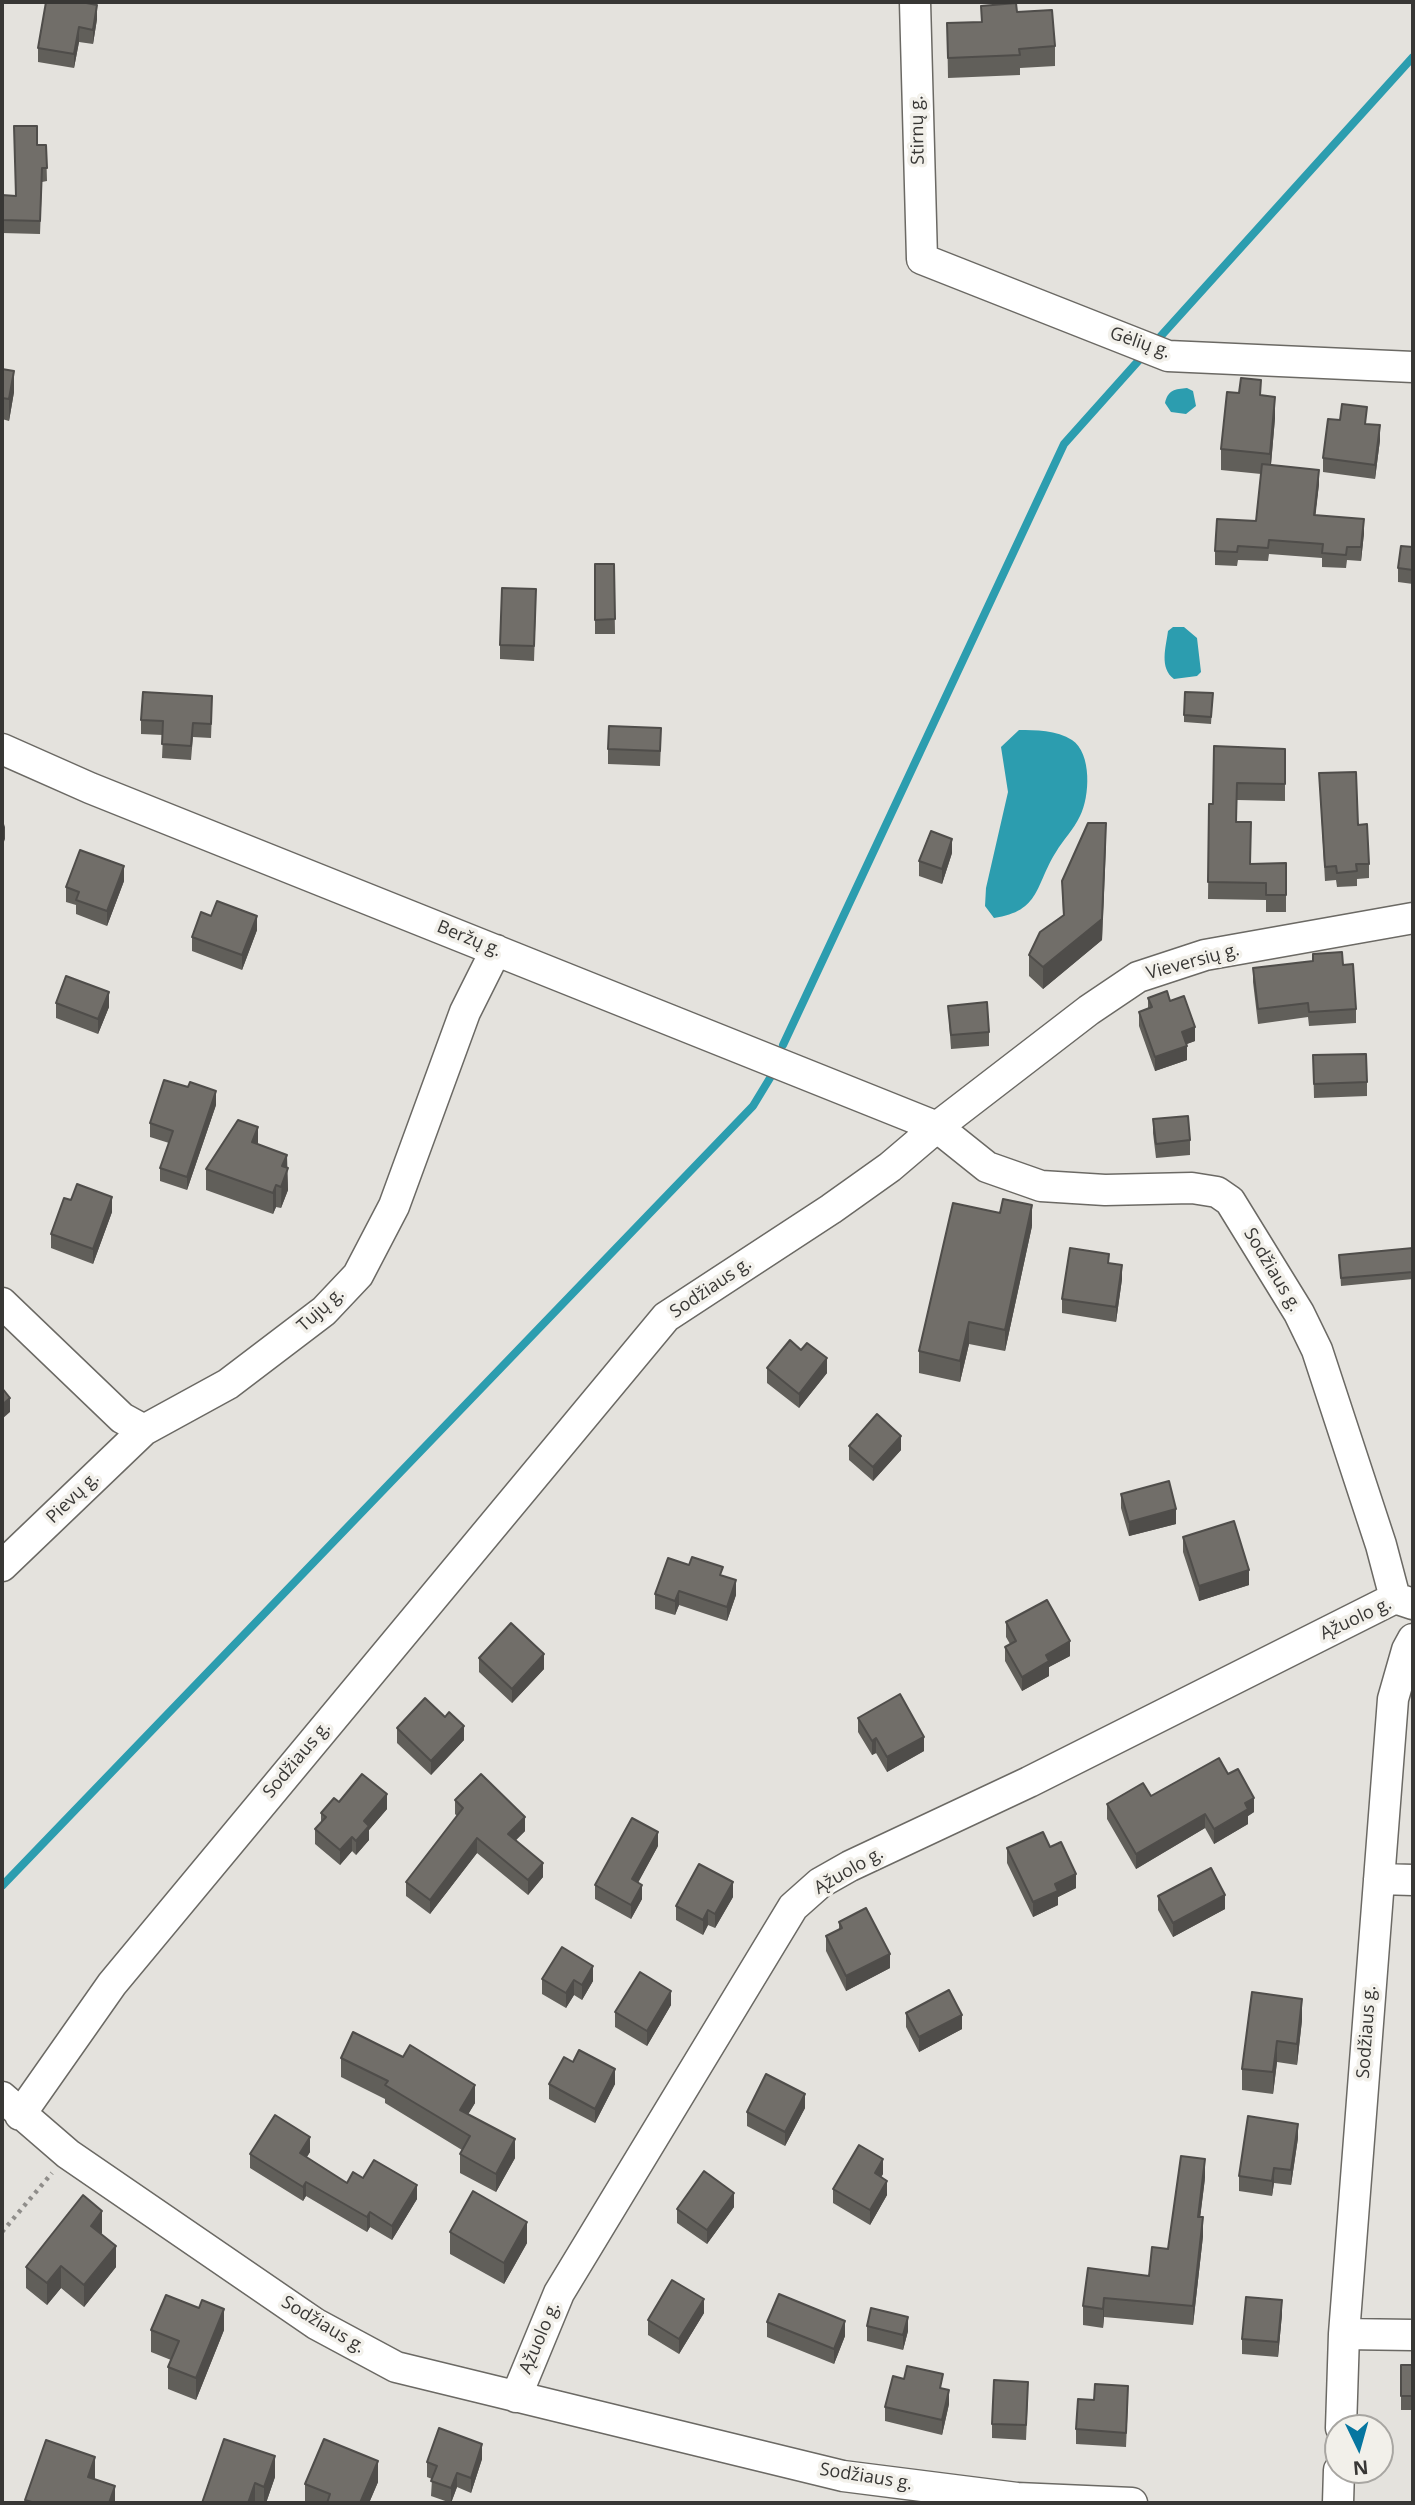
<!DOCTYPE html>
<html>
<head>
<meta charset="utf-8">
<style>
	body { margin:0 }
	#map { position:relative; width:1415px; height:2505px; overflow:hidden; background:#e4e2dd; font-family:"Open Sans",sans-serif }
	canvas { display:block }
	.frame { position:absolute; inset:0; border:4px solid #383735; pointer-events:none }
	.north { position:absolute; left:1324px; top:2414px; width:70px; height:70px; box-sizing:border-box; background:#f2f0ea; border:2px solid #a8a6a2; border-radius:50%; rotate:175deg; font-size:19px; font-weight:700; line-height:28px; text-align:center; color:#383735 }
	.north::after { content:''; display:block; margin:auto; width:24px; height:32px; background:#0676a0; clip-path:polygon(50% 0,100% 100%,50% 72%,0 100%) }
</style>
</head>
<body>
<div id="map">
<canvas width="1415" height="2505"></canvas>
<div class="frame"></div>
<div class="north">N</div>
</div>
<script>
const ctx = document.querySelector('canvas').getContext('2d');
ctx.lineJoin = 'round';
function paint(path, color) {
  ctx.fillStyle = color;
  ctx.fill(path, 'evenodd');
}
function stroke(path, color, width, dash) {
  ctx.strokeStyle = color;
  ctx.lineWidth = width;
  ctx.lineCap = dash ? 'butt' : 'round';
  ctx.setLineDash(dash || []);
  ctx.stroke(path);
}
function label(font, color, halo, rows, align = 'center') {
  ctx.font = font + ' "Open Sans",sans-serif';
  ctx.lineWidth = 7;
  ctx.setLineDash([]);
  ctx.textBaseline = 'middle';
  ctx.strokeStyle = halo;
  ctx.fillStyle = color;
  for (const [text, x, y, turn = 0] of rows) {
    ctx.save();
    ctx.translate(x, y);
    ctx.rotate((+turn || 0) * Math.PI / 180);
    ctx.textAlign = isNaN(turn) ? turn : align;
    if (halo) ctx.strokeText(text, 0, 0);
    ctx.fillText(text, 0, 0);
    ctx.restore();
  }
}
paint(new Path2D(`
	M1187 388 1193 391 1196 406 1186 414 1171 412 1165 403C1168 390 1175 389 1187 388Z
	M1173 627H1184L1197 638 1201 672 1197 676 1174 679C1159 668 1166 647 1168 631Z
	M1019 730C1035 730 1057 730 1072 740 1092 753 1090 797 1080 816 1074 829 1063 840 1056 852 1035 885 1041 911 994 918L985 906 986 888 1008 792 1001 747Z`), '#2c9daf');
stroke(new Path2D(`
	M1160 337 1413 57
	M783 1045 1064 444 1140 359
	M2 1886 753 1106 770 1078`), '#2c9daf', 8);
const street = new Path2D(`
	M915 2 922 259 1168 356 1413 367
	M2 749 90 788 937 1127 987 1167 1041 1186 1105 1190 1192 1188 1217 1192 1230 1201 1299 1313 1317 1350 1381 1545 1395 1598
	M2 1303 122 1418 144 1430 228 1384 324 1311 358 1275 394 1206 465 1012 496 950
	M2 1566 144 1430
	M1379 1879 1413 1880
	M2 2097 68 2154 316 2324 396 2367 843 2476 1017 2498 1132 2503
	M20 2115 112 1984 666 1317 831 1209 890 1167 937 1127 1089 1010 1138 977 1205 955 1413 918
	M1344 2334 1413 2335
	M516 2397 559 2293 793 1907 820 1883 850 1866 1029 1782 1395 1598 1413 1604
	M1341 2428 1344 2334 1393 1699 1407 1650 1413 1639
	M1338 2503 1339 2470`);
stroke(street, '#6b6964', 33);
stroke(new Path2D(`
	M2 2232 52 2173`), '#8f8d8a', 4.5, [3.5, 5]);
stroke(street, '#fff', 30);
paint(new Path2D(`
	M97 5V19L93 44 79 42 74 68 38 62V48Z
	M981 6 1017 12 1055 46V66L1020 68V75L948 78 947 23 981 22Z
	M37 145H46L47 181 42 182 40 234 2 233V195L15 196Z
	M2 369 14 392 9 421 2 419Z
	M1261 395 1275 418 1271 465 1319 484 1315 515 1364 533 1361 561 1347 560 1346 568 1322 567V558L1269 554 1268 561 1238 560 1237 566 1215 565V551L1256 521 1261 474 1221 470V449Z
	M1367 424 1380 440 1375 479 1323 472V458Z
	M1413 547V584L1398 582V568Z
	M595 564H614L615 634H595Z
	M536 603 534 661 500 659V645Z
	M1213 693 1211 724 1184 722V715Z
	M212 711 211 738 193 737 191 760 162 758 163 735 141 734V720Z
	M661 743 660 766 608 764V749Z
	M1214 746 1285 784V801L1237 800 1236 822 1251 864 1286 863V912H1266V900L1208 899 1209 804H1213Z
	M1319 773 1358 825 1369 864V878L1357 879V886L1337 887 1336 880 1325 881Z
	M1106 845 1102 940 1043 989 1029 976V955L1063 916 1062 881Z
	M952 853 942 884 919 876V861Z
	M124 881 107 926 76 914V905L66 902V887Z
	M211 916 257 930 242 970 192 951V937Z
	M1343 965 1356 1009V1023L1309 1026 1308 1017 1258 1024 1253 982V968Z
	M1148 998 1170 1001 1195 1041 1186 1044 1187 1060 1155 1071 1139 1026V1012L1148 1008Z
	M56 1003 109 1007 98 1034 56 1018Z
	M948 1006 989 1032V1046L951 1049Z
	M1313 1055 1367 1082V1096L1314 1098Z
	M216 1105 187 1190 160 1181V1168L169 1143 150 1137V1123Z
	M1153 1119 1190 1140V1155L1156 1158 1153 1133Z
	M258 1144 287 1168 288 1190 281 1208 276 1207 273 1214 206 1190V1169Z
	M71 1200 112 1212 93 1264 51 1248V1234Z
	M1032 1226 1005 1351 969 1344 960 1382 919 1373V1351Z
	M1413 1248V1279L1341 1286 1339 1255Z
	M1122 1279 1116 1322 1062 1313V1299Z
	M801 1350 827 1373 799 1408 767 1383V1368Z
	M849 1446 901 1450 873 1481 849 1460Z
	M1121 1494 1176 1524 1129 1536 1121 1508Z
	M1183 1537 1249 1585 1199 1601 1183 1552Z
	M723 1576 736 1595 727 1621 679 1605 675 1615 655 1609V1594Z
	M1006 1622 1070 1656 1049 1667V1676L1022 1691 1005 1661V1647L1010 1644 1006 1637Z
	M479 1658 544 1669 512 1703 479 1672Z
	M445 1717 464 1740 431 1775 397 1743V1728Z
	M858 1718 924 1751 887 1772 876 1753 872 1755 858 1732Z
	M1228 1774 1254 1812 1248 1816V1824L1214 1844 1205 1828 1136 1869 1107 1819V1804L1151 1796Z
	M455 1800 525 1831 516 1840 543 1877 528 1895 477 1853 430 1914 406 1896V1882L457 1816 455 1814Z
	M339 1802 387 1809 369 1830V1840L356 1855 352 1851 340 1865 315 1844V1829L321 1822V1813Z
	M658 1846 638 1882 642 1899 631 1919 595 1899V1885Z
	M1050 1847 1076 1888 1058 1897V1905L1033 1917 1007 1863V1848Z
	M1158 1896 1225 1909 1173 1937 1158 1910Z
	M733 1897 715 1928 708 1925 703 1935 676 1920V1906Z
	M839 1922 890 1968 846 1991 826 1951V1936L839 1930Z
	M542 1979 593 1981 582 2000 574 1995 566 2008 542 1994Z
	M671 2005 647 2046 615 2027V2012Z
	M906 2013 962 2029 919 2052 906 2027Z
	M1302 2020 1297 2065 1277 2062 1273 2094 1242 2090V2069Z
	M341 2058 475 2103 468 2114 515 2158 496 2192 460 2173V2154L462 2150 385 2103V2099L341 2077Z
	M549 2084H615L595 2123 549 2099Z
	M805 2108 785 2146 747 2126V2112Z
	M1298 2138 1291 2185 1274 2183 1272 2196 1239 2191V2176Z
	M310 2152 306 2158 347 2183 363 2178 417 2199 392 2240 370 2227 367 2232 306 2196 303 2201 250 2168V2154Z
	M883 2174 881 2177 887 2195 870 2225 833 2203V2189Z
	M1205 2178 1200 2217 1203 2236 1193 2325 1104 2317 1103 2328 1083 2325V2306L1149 2276 1168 2249Z
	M734 2207 707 2244 677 2223V2209Z
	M450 2232 527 2243 504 2284 450 2254Z
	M102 2233 101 2234 116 2267 84 2307 61 2288 47 2305 26 2288V2267Z
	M704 2313 679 2354 648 2335V2320Z
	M1282 2314 1278 2357 1242 2354V2339Z
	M767 2322 845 2336 834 2364 767 2337Z
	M867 2326 908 2331 903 2350 867 2341Z
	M151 2330H224L196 2400 168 2389V2367L171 2360 151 2352Z
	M1401 2365H1413V2410H1401Z
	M1028 2396 1026 2440 992 2438V2424Z
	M1128 2401 1126 2447 1076 2444V2429Z
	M949 2404 942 2435 885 2421V2407Z
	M224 2439 275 2477 266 2503H202Z
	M482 2459 471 2493 457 2487 451 2503 431 2496 432 2479 427 2477V2462Z
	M378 2482 369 2503H305V2484Z`), '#615f5a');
paint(new Path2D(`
	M97 5V19L93 44V30Z
	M79 27V42L74 68V54Z
	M14 371V392L9 421V399Z
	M1275 397V418L1270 475V454Z
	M1380 425V440L1375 479V465Z
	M1319 470V484L1314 529V515Z
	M1364 519V533L1361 561V547Z
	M1106 823 1102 940 1043 989V967Z
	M5 824V839L2 847V833Z
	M952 839V853L942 884V869Z
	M124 866V881L107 926V911Z
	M257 916V930L242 970V955Z
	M109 992V1007L98 1034V1019Z
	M1195 1027V1041L1182 1046V1032Z
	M1187 1046V1060L1155 1071V1057Z
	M216 1091V1105L187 1190V1177Z
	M258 1127V1148L252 1142Z
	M287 1155 288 1190 281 1208 282 1166Z
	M276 1185V1207L273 1214V1193Z
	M112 1197V1212L93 1264V1249Z
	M1032 1205V1226L1005 1351V1330Z
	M1122 1265V1279L1116 1322V1307Z
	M969 1322V1344L960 1382V1361Z
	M827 1358V1373L799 1408V1394Z
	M10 1398V1412L2 1419V1405Z
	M901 1436V1450L873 1481V1467Z
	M1176 1509V1524L1129 1536V1522Z
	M1249 1570V1585L1199 1601V1586Z
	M736 1580V1595L727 1621V1607Z
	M679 1591V1605L675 1615V1601Z
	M1070 1641V1656L1049 1667V1676L1022 1691V1677L1046 1655Z
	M544 1654V1669L512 1703V1689Z
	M464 1726V1740L431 1775V1761Z
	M924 1737V1751L887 1772V1757Z
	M876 1738V1753L872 1755V1741Z
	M387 1794V1809L369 1830V1840L356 1855V1841L364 1821Z
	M1254 1798V1812L1248 1816V1824L1214 1844V1829L1245 1803Z
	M1205 1814V1828L1136 1869V1854Z
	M525 1817V1831L508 1848V1834Z
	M658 1832V1846L632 1894V1879Z
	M352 1837V1851L340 1865V1850Z
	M477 1838V1853L430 1914V1900Z
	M543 1863V1877L528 1895V1880Z
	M1076 1874V1888L1058 1897V1905L1033 1917V1902L1055 1884Z
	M733 1882V1897L715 1928V1914Z
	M642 1885V1899L631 1919V1905Z
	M1225 1895V1909L1173 1937V1923Z
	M708 1910V1925L703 1935V1920Z
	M890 1954V1968L846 1991V1976Z
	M593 1966V1981L582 2000V1985Z
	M574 1980V1995L566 2008V1993Z
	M671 1991V2005L647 2046V2031Z
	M1302 1999V2020L1297 2065V2044Z
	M962 2015V2029L919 2052V2037Z
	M1277 2041V2062L1273 2094V2072Z
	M615 2069V2084L595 2123V2109Z
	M475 2085V2103L460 2128V2110Z
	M805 2094V2108L785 2146V2132Z
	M1298 2124V2138L1291 2185V2170Z
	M310 2137V2152L300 2168V2153Z
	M515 2139V2158L496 2192V2174Z
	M883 2159V2174L875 2188V2173Z
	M1205 2159V2178L1198 2235V2217Z
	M1274 2168V2183L1272 2196V2181Z
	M887 2181V2195L870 2225V2210Z
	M306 2182V2196L303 2201V2187Z
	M417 2185V2199L392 2240V2226Z
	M734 2193V2207L707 2244V2230Z
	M102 2211V2233L91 2248V2226Z
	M370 2212V2227L367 2232V2217Z
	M1203 2217V2236L1193 2325V2306Z
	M527 2222V2243L504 2284V2263Z
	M116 2246V2267L84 2307V2285Z
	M61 2266V2288L47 2305V2283Z
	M1104 2298V2317L1103 2328V2309Z
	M704 2299V2313L679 2354V2339Z
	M1282 2300V2314L1278 2357V2342Z
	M224 2309V2330L196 2400V2378Z
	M908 2317V2331L903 2350V2335Z
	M845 2321V2336L834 2364V2349Z
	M949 2390V2404L942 2435V2420Z
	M482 2444V2459L471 2493V2478Z
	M275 2456V2477L266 2503H264V2487Z
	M95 2457V2478L88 2498V2477Z
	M378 2461V2482L369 2503H360Z
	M457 2473V2487L451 2503V2488Z
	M255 2483V2503H248Z
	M115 2486V2503H109Z`), '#4f4d4a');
const building = new Path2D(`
	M46 2H81L97 5 93 30 79 27 74 54 38 48Z
	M1016 3 1017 12 1052 10 1055 46 1019 49 1020 55 948 58 947 23 982 22 981 6Z
	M14 126H37V145H46L47 168H42L40 221 2 220V195L16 196Z
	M2 369 14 371 9 399 2 398Z
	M1241 378 1261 380 1260 395 1275 397 1270 454 1221 449 1227 392 1239 393Z
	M1342 404 1367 407 1365 424 1380 425 1375 465 1323 458 1328 419 1340 420Z
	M1262 464 1319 470 1314 515 1364 519 1361 547H1347L1346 555 1322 553 1323 544 1269 540 1268 548 1238 546 1237 552 1215 551 1217 519 1256 521Z
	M1401 546 1413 547V570L1398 568Z
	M595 564H614L615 619 595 620Z
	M502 588 536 589 534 646 500 645Z
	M143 692 212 696 211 724 193 723 191 746 162 744 163 721 141 720Z
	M1185 692 1213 693 1211 717 1184 715Z
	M609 726 661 728 660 751 608 749Z
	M1214 746 1285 749V784L1237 783 1236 822H1251L1250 864 1286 863V895H1266V883L1208 882 1209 804H1213Z
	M1356 772 1358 825 1367 824 1369 864H1356L1357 871 1337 873 1336 866 1325 867 1319 773Z
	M1088 823H1106L1102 919 1043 967 1029 955 1040 932 1064 915 1062 881Z
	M931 831 952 839 942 869 919 861Z
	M80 850 124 866 107 911 76 900 79 892 66 887Z
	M217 901 257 916 242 955 192 937 201 912 211 916Z
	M1342 952 1343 965 1353 964 1356 1009 1309 1012 1308 1003 1258 1009 1253 968 1313 961V954Z
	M66 976 109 992 98 1019 56 1003Z
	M1167 991 1170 1001 1184 996 1195 1027 1182 1032 1187 1046 1155 1057 1139 1012 1152 1007 1148 998Z
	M987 1002 989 1032 951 1035 948 1006Z
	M1366 1054 1367 1082 1314 1084 1313 1055Z
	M164 1080 188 1087 190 1082 216 1091 187 1177 160 1168 173 1131 150 1123Z
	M1188 1116 1190 1140 1156 1144 1153 1119Z
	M238 1120 258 1127 252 1142 287 1155 282 1166 288 1168 281 1187 276 1185 273 1193 206 1169Z
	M77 1184 112 1197 93 1249 51 1234 64 1198 71 1200Z
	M1003 1199 1032 1205 1005 1330 969 1322 960 1361 919 1351 953 1203 1000 1213Z
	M1070 1248 1109 1254 1108 1263 1122 1265 1116 1307 1062 1299Z
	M1413 1248V1272L1341 1278 1339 1255Z
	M790 1340 801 1350 807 1343 827 1358 799 1394 767 1368Z
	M2 1388 10 1398 2 1405Z
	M877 1414 901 1436 873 1467 849 1446Z
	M1169 1481 1176 1509 1129 1522 1121 1494Z
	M1234 1521 1249 1570 1199 1586 1183 1537Z
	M692 1557 723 1567 720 1575 736 1580 727 1607 679 1591 675 1601 655 1594 668 1558 689 1565Z
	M1047 1600 1070 1641 1046 1655 1049 1661 1022 1677 1005 1647 1016 1641 1006 1622Z
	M511 1623 544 1654 512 1689 479 1658Z
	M900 1694 924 1737 887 1757 876 1738 872 1741 858 1718Z
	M425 1698 445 1717 449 1712 464 1726 431 1761 397 1728Z
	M1219 1758 1228 1774 1238 1769 1254 1798 1245 1803 1248 1809 1214 1829 1205 1814 1136 1854 1107 1804 1143 1783 1151 1796Z
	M362 1774 387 1794 364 1821 369 1826 356 1841 352 1837 340 1850 315 1829 326 1817 321 1813 334 1798 339 1802Z
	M481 1774 525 1817 508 1834 543 1863 528 1880 477 1838 430 1900 406 1882 463 1808 455 1800Z
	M632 1818 658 1832 632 1879 642 1885 631 1905 595 1885Z
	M1043 1832 1050 1847 1061 1842 1076 1874 1055 1884 1058 1891 1033 1902 1007 1848Z
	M699 1864 733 1882 715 1914 708 1910 703 1920 676 1906Z
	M1211 1868 1225 1895 1173 1923 1158 1896Z
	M866 1908 890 1954 846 1976 826 1936 842 1928 839 1922Z
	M562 1947 593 1966 582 1985 574 1980 566 1993 542 1979Z
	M640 1972 671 1991 647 2031 615 2012Z
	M949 1990 962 2015 919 2037 906 2013Z
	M1252 1992 1302 1999 1297 2044 1277 2041 1273 2072 1242 2069Z
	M353 2032 403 2057 410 2045 475 2085 460 2110 515 2139 496 2174 460 2154 470 2136 385 2085 388 2081 341 2058Z
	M579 2050 615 2069 595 2109 549 2084 564 2057 573 2062Z
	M766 2074 805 2094 785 2132 747 2112Z
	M275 2115 310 2137 300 2153 347 2183 353 2172 363 2178 374 2160 417 2185 392 2226 370 2212 367 2217 306 2182 303 2187 250 2154Z
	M1248 2116 1298 2124 1291 2170 1274 2168 1272 2181 1239 2176Z
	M859 2145 883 2159 875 2173 887 2181 870 2210 833 2189Z
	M1181 2156 1205 2159 1198 2217H1203L1193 2306 1104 2298 1103 2309 1083 2306 1088 2268 1149 2276 1152 2247 1168 2249Z
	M704 2171 734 2193 707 2230 677 2209Z
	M473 2191 527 2222 504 2263 450 2232Z
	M83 2195 102 2211 91 2226 116 2246 84 2285 61 2266 47 2283 26 2267Z
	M672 2280 704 2299 679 2339 648 2320Z
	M779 2294 845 2321 834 2349 767 2322Z
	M166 2295 199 2308 202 2300 224 2309 196 2378 168 2367 179 2341 151 2330Z
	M1246 2297 1282 2300 1278 2342 1242 2339Z
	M871 2308 908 2317 903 2335 867 2326Z
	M1401 2365H1413V2396H1401Z
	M907 2366 943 2374 940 2388 949 2390 942 2420 885 2407 893 2376 904 2379Z
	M994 2380 1028 2382 1026 2425 992 2424Z
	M1095 2384 1128 2386 1126 2433 1076 2429 1078 2399 1094 2400Z
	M439 2428 482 2444 471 2478 457 2473 451 2488 431 2481 437 2466 427 2462Z
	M224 2439 275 2456 264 2487 255 2483 248 2503H202Z
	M324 2439 378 2461 360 2503H327L330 2494 305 2484Z
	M46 2440 95 2457 88 2477 115 2486 109 2503H35L25 2500Z`);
paint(building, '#716e69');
stroke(building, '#4f4d4a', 2);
label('18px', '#383735', '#f2f0ea', [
	["Stirnų g.",918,130,-91],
	["Gėlių g.",1140,343,19],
	["Beržų g.",469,939,22],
	["Vieversių g.",1193,962,-15],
	["Sodžiaus g.",1272,1270,59],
	["Sodžiaus g.",711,1288,-34],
	["Tujų g.",321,1310,-42],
	["Pievų g.",73,1498,-44],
	["Ąžuolo g.",1356,1619,-25],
	["Sodžiaus g.",297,1760,-50],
	["Ąžuolo g.",849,1871,-30],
	["Sodžiaus g.",1367,2032,-86],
	["Sodžiaus g.",323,2325,31],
	["Ąžuolo g.",540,2338,-67],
	["Sodžiaus g.",866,2477,9]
]);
</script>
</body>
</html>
